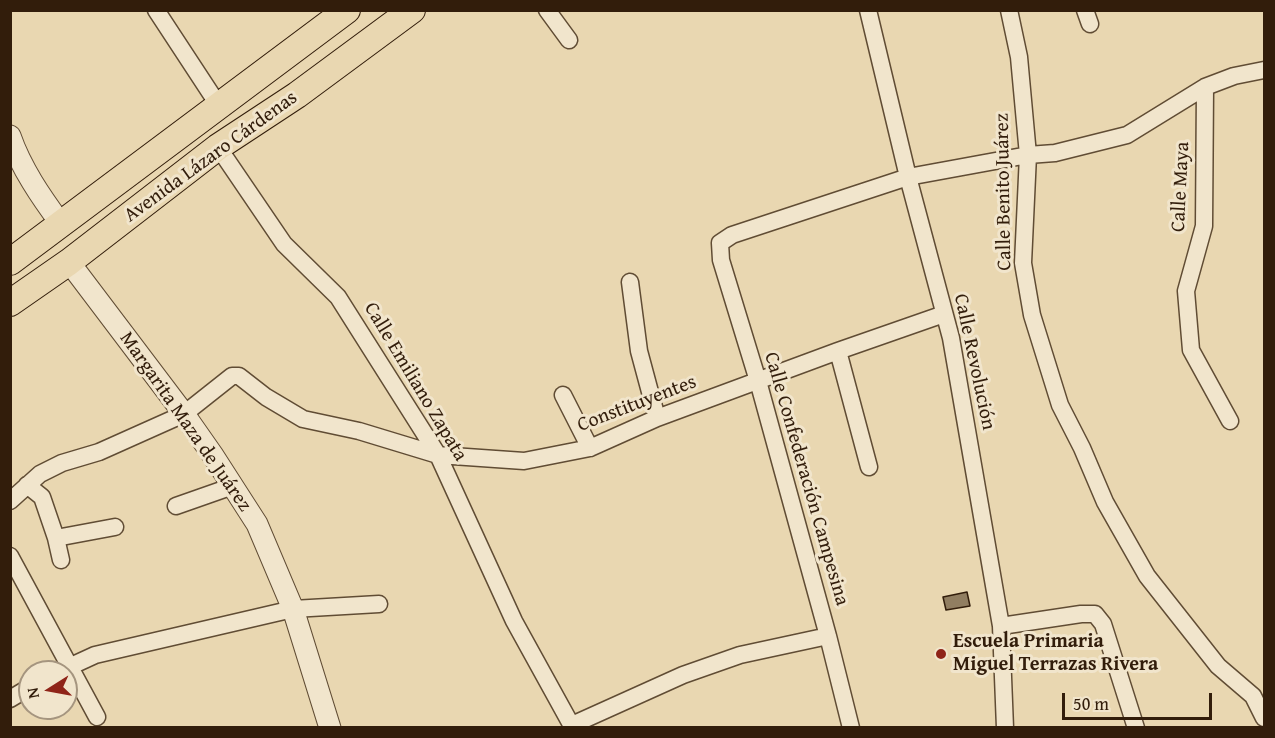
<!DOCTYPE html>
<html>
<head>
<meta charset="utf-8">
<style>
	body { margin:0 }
	#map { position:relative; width:1275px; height:738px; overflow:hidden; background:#e9d7b1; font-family:"Gentium Book Plus",serif }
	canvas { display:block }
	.frame { position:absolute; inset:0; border:12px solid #321d0b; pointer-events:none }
	.north { position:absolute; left:18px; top:660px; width:60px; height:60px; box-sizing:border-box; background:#f1e5cc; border:2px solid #a5957f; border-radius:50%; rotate:259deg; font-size:16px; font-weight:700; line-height:24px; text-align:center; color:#321d0b }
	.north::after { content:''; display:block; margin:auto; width:21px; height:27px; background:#8f2418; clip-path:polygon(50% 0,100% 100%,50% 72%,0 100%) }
	.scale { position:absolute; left:1062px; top:693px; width:150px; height:27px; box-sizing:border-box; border:3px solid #321d0b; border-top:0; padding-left:8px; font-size:18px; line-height:21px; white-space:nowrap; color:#321d0b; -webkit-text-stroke:4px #f1e5cc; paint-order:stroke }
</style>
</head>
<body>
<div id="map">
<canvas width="1275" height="738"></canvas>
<div class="frame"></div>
<div class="north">N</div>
<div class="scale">50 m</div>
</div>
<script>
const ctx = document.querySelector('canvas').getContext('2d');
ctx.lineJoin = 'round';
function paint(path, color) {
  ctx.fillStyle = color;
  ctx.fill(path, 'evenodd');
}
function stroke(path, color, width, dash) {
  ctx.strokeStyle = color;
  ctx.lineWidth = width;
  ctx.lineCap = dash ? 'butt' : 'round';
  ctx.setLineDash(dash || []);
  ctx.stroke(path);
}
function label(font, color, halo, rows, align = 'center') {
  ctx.font = font + ' "Gentium Book Plus",serif';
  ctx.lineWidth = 6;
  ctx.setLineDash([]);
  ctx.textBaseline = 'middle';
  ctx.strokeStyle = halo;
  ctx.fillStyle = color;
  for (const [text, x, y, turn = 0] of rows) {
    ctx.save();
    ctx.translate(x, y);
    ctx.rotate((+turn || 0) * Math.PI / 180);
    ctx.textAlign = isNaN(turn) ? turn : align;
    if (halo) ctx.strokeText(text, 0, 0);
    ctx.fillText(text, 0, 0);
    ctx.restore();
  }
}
const building = new Path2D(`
	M967 592 970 606 946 610 943 597Z`);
paint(building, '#917e61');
stroke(building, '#321d0b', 1.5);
const minor = new Path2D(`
	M156 10 219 106
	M547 10 569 40
	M868 10 908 177 951 338 1001 626 1005 728
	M1009 10 1019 57 1028 155 1023 263 1032 315 1060 405 1082 448 1105 502 1147 576 1218 666 1253 696 1264 718
	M1085 10 1090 24
	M1205 87 1204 226 1186 291 1191 350 1230 421
	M218 147 284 244 338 297 438 455 514 621 573 728
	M630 282 639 351 657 418
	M838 351 869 467
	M563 395 590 448
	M27 485 42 497 56 538 61 560
	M10 501 40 474 62 463 99 452 184 414 232 376H239L266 397 303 419 359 431 438 455 524 461 590 448 657 418 838 351 944 314
	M176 506 233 486
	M56 538 115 527
	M10 556 97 717
	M1001 626 1081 614H1095L1103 624 1136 728
	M58 672 95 655 293 609 379 604
	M10 699 30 687
	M572 725 683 675 740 655 828 636
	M851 728 828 636 758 381 721 260 720 243 732 235 908 177 1028 155 1055 153 1127 135 1205 87 1234 76 1264 70`);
const tertiary = new Path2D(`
	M10 136C21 168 41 197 61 224
	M69 262 184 414 212 454 257 524 293 609 330 728`);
const primary = new Path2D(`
	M10 262 347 10
	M10 303 69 262 218 147 297 95 412 10`);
stroke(minor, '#604c34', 19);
stroke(tertiary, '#604c34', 23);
stroke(primary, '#321d0b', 28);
stroke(minor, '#f1e5cc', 16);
stroke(tertiary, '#f1e5cc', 21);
stroke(primary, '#e9d7b1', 26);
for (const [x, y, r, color] of [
	[941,654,6,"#8f2418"]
]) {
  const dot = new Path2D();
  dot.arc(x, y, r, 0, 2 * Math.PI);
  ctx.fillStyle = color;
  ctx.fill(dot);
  stroke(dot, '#f1e5cc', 2);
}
label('20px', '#321d0b', '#f1e5cc', [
	["Avenida Lázaro Cárdenas",211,157,-36],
	["Calle Maya",1181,187,-87],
	["Calle Benito Juárez",1004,192,-91],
	["Calle Revolución",974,362,78],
	["Calle Emiliano Zapata",415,382,59],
	["Constituyentes",637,404,-21],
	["Margarita Maza de Juárez",185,422,55],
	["Calle Confederación Campesina",806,479,74]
]);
label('bold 20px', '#321d0b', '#f1e5cc', [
	["Escuela Primaria",953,642],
	["Miguel Terrazas Rivera",953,665]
], 'left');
</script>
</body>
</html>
